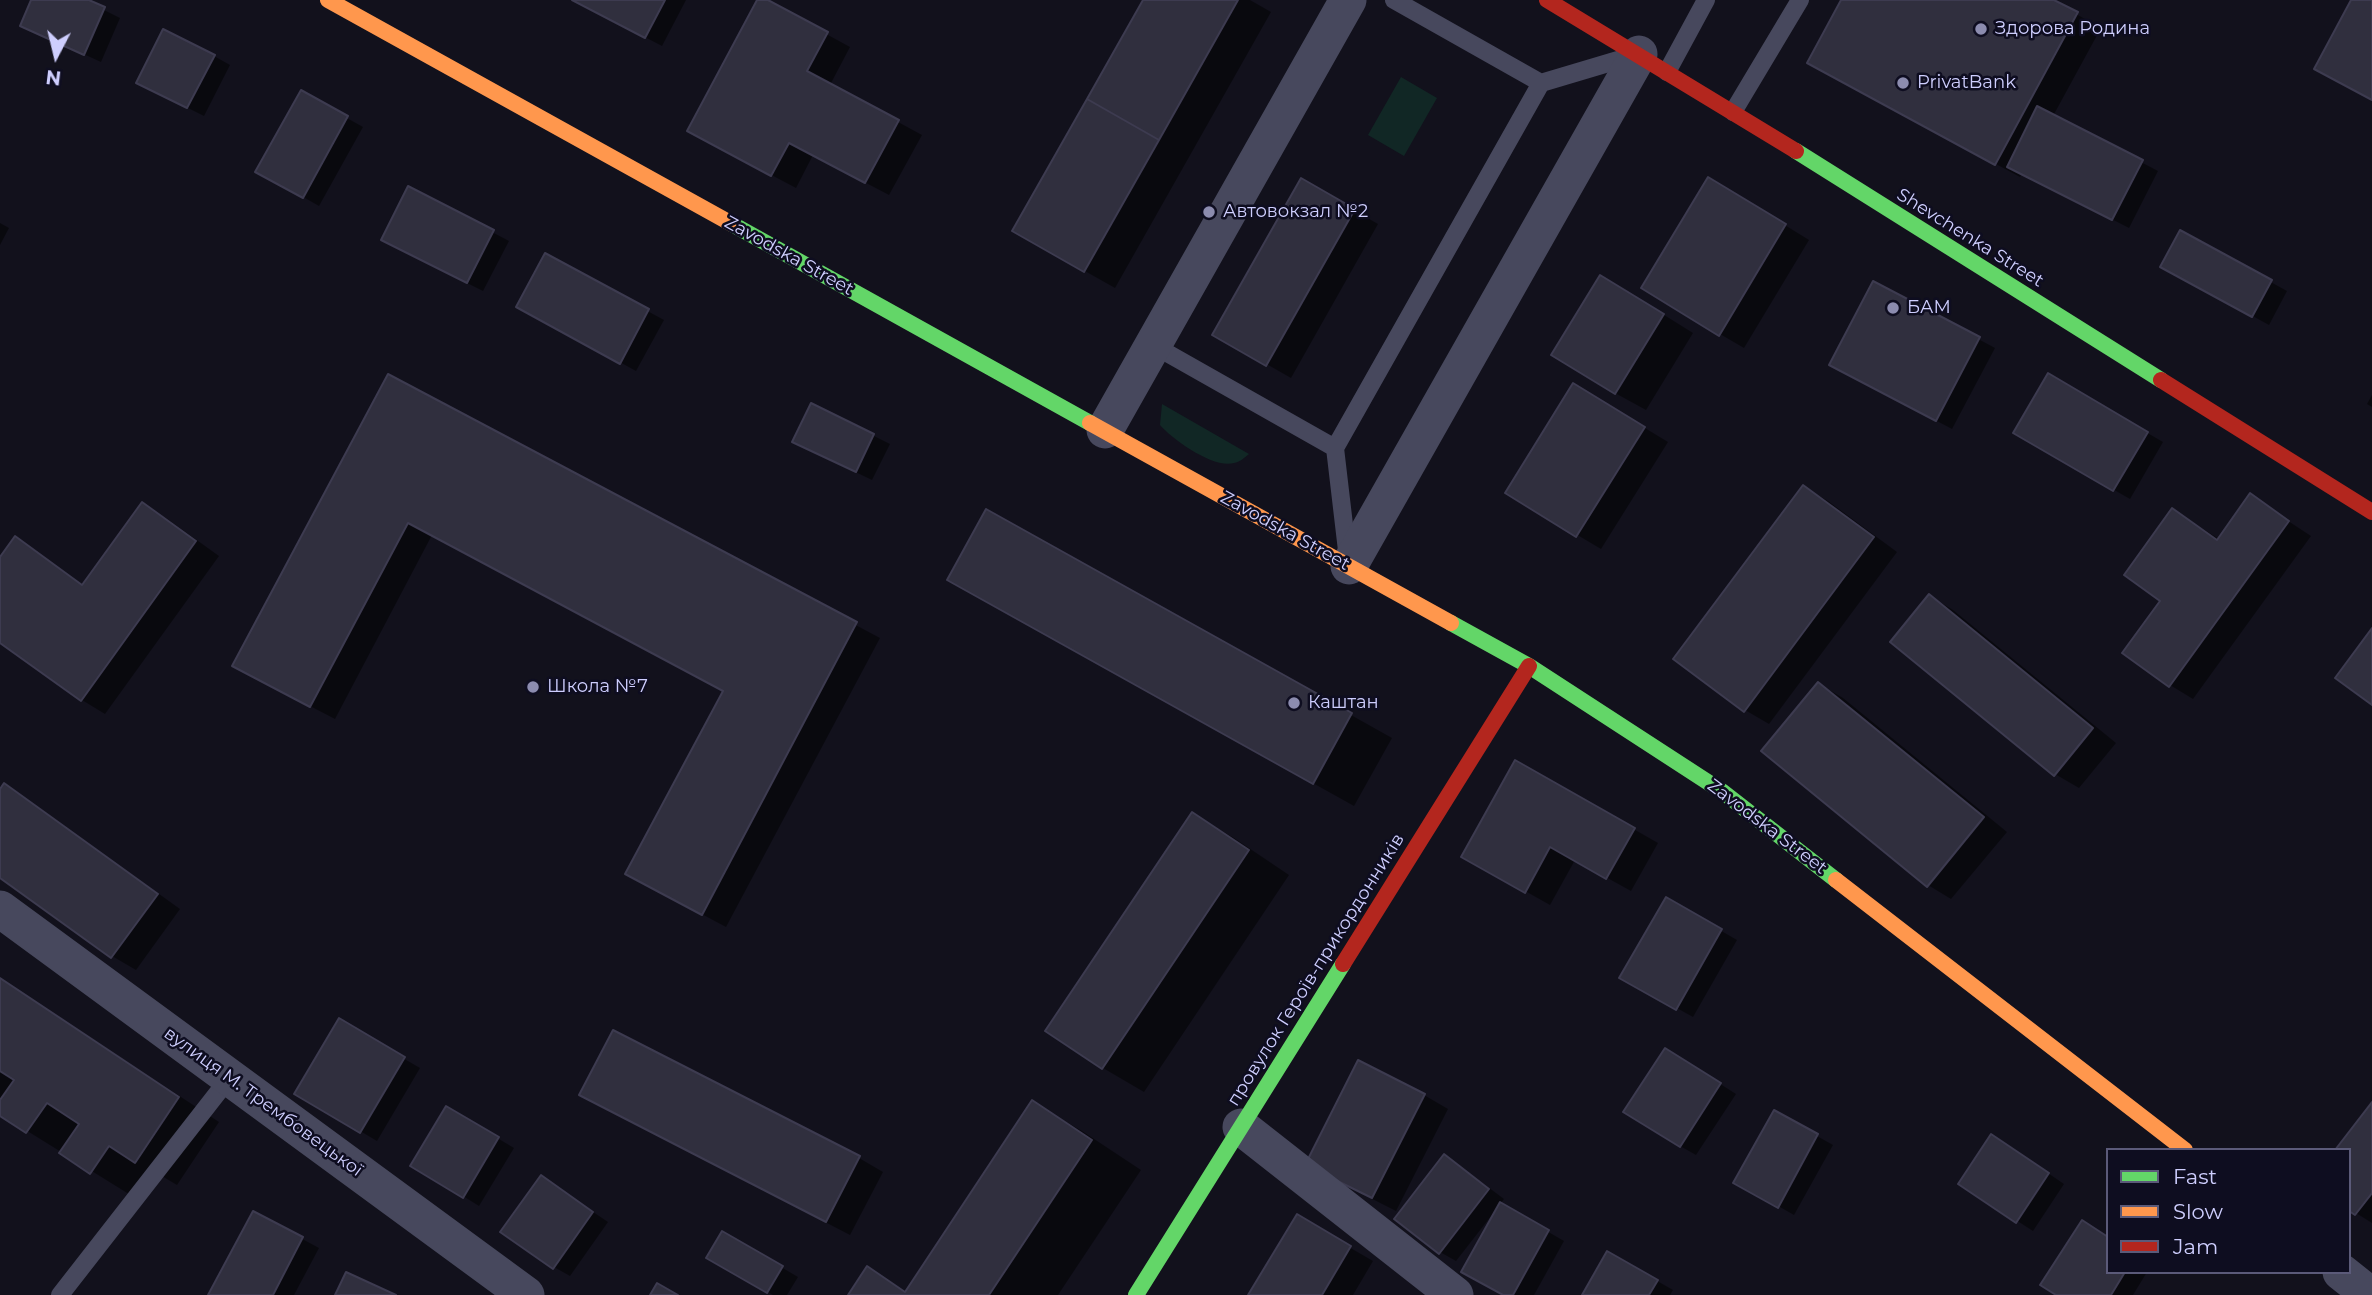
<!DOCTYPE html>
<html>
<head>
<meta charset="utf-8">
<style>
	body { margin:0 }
	#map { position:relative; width:2372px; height:1295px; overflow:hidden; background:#12111c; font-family:Montserrat,sans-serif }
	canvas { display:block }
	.legend { position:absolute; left:2106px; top:1148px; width:245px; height:126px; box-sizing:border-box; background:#0e0d20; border:2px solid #5b5a79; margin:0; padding:9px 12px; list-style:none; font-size:21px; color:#cecefe }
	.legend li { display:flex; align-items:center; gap:14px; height:35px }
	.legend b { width:35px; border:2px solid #5b5a79 }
	.north { position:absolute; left:21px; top:21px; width:70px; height:70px; -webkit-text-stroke:5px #0e0d20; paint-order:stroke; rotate:187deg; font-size:19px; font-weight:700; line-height:28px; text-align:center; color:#cecefe }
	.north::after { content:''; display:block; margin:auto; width:24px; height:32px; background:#cecefe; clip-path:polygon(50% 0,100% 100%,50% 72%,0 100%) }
</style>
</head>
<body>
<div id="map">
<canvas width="2372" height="1295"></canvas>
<ul class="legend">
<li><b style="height:9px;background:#63d668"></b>Fast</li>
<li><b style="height:9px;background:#ff974d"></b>Slow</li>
<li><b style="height:9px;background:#b3261e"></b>Jam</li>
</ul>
<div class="north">N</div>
</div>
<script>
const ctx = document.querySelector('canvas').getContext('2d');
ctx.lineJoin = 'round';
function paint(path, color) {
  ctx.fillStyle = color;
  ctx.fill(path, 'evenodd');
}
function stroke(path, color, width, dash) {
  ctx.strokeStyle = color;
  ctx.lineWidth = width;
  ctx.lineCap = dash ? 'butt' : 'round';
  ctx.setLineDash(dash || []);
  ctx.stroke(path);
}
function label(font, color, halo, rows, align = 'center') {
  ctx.font = font + ' Montserrat,sans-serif';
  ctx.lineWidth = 5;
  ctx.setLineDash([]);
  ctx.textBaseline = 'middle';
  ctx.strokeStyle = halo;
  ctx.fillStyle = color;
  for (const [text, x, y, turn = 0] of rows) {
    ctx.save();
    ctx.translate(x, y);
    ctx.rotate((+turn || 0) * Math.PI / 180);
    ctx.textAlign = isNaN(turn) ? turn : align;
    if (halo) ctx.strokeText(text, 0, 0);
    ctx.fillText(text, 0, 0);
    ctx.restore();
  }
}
paint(new Path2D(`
	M1401 77 1437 98 1404 156 1368 135Z
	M1162 404 1249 454C1244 458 1240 462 1234 463 1214 469 1173 440 1160 425Z`), '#112725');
paint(new Path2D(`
	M33 0H84L120 18 101 62 22 26Z
	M574 0H686L662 46Z
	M759 0H764L850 47 830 85 922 135 889 195 813 155 796 188 713 144Z
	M1145 0H1250L1271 12 1115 288 1014 231Z
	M1843 0H2051L2101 28 2053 116 2158 171 2129 228 2022 173 2020 177 1833 76Z
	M214 56 230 65 204 116 154 91Z
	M302 93 363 127 319 206 258 171Z
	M1301 180 1378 224 1291 378 1214 334Z
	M409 188 509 241 483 291 399 249Z
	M1733 193 1809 240 1744 348 1720 334Z
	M0 223 9 228 0 245Z
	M2180 232 2287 291 2269 325 2178 275Z
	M546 256 664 320 636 371 534 315Z
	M1874 283 1995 348 1952 429 1847 373Z
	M1632 295 1693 333 1646 410 1615 393Z
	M388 376 880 638 726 927 651 887 725 691 432 535 335 719 258 679Z
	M2049 376 2163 442 2130 499 2015 433Z
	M2372 395V407L2367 404Z
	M1597 399 1668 442 1601 549 1507 493Z
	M812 405 890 444 872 480 810 450Z
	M1804 487 1828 501 1897 552 1769 724 1745 710Z
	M2250 496 2311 536 2193 699 2170 685 2162 601 2173 510 2219 539Z
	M142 504 166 518 219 556 105 714 82 700 0 641V560L16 539 37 551V554L88 591Z
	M1930 596 1953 610 2116 743 2079 788 2055 774Z
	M990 603 1351 715 1392 738 1354 806Z
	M1819 684 1843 698 2007 832 1951 899 1928 885Z
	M1516 762 1658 843 1631 891 1575 860 1550 905 1463 856Z
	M5 786 28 800 180 909 136 970 112 956 0 875V792Z
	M1193 814 1234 838 1289 875 1144 1092 1103 1068Z
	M1666 899 1737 940 1693 1017 1621 977Z
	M0 978 219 1122 177 1185 150 1169 132 1196 0 1114Z
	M339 1021 420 1068 377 1141 296 1093Z
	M1681 1059 1736 1094 1696 1155 1680 1146Z
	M581 1095 859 1158 883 1172 850 1235Z
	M1424 1095 1448 1109 1396 1211 1331 1178Z
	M1032 1102 1082 1131 1141 1170 1058 1295H850L867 1269 907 1292Z
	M2372 1105V1223L2356 1213Z
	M447 1108 514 1148 479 1206 463 1196Z
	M1774 1112 1833 1145 1794 1215 1736 1182Z
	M2008 1146 2064 1184 2033 1231 1960 1184Z
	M1444 1156 1460 1166 1504 1199 1500 1204 1564 1241 1534 1295H1506L1495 1211 1456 1261 1440 1252Z
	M541 1177 608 1222 570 1276 554 1267Z
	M254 1213 319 1248 294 1295H210Z
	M1297 1217 1373 1261 1353 1295H1250Z
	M723 1233 798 1277 787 1295H773L709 1257Z
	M1608 1253 1673 1290 1670 1295H1584Z
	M2108 1272H2147L2133 1295H2059Z`), '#0007');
const building = new Path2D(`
	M31 0H89L105 7 84 55 20 26Z
	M572 0H665L645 38Z
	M757 0H768L828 32 807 71 899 120 865 183 789 143 771 176 687 131Z
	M1143 0H1238L1159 140 1087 99Z
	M1841 0H2054L2078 12 1995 165 1807 63Z
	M2351 0H2372V100L2314 69Z
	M163 29 215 55 187 108 136 83Z
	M301 90 348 116 303 198 255 172Z
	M1087 99 1159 140 1084 272 1012 231Z
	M2037 106 2143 160 2112 220 2007 167Z
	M1708 177 1786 224 1719 336 1641 288Z
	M1301 178 1355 209 1266 366 1212 335Z
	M408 186 494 230 467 283 381 240Z
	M2180 230 2272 280 2252 317 2160 267Z
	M545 253 649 309 620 364 516 307Z
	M1600 275 1664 314 1615 394 1551 355Z
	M1873 281 1980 337 1936 421 1829 365Z
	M2048 373 2148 432 2113 491 2013 433Z
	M388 374 857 622 702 915 625 874 723 691 408 523 310 707 232 666Z
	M1573 383 1645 427 1576 537 1505 493Z
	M811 403 874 434 856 472 792 442Z
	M1803 485 1874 537 1744 712 1673 659Z
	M2250 493 2289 521 2169 687 2122 653 2160 601 2124 575 2172 508 2217 540Z
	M142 502 196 541 81 701 0 643V557L15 536 82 585Z
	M986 509 1352 713 1313 784 947 580Z
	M1929 594 2093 728 2054 776 1890 642Z
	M2372 628V705L2335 678Z
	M1818 682 1984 817 1927 887 1761 751Z
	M1515 760 1635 828 1606 879 1550 847 1525 893 1461 857Z
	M4 783 158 894 111 958 0 878V789Z
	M1192 812 1249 850 1102 1069 1045 1031Z
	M1666 897 1722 929 1676 1010 1619 978Z
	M0 978 179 1097 135 1163 109 1146 90 1174 59 1153 79 1124 47 1103 26 1133 0 1116V1100L14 1080 0 1071Z
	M339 1018 405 1057 360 1133 294 1094Z
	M613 1030 860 1156 826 1222 579 1095Z
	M1665 1048 1721 1083 1680 1147 1623 1112Z
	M1358 1060 1425 1094 1372 1198 1305 1165Z
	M1032 1100 1092 1140 989 1295H848L867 1266 905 1292Z
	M2372 1102V1193L2355 1215 2349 1211V1150H2335Z
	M446 1106 499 1137 463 1198 410 1166Z
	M1774 1110 1818 1134 1778 1208 1733 1183Z
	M1991 1134 2049 1173 2016 1223 1958 1184Z
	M1444 1154 1489 1189 1439 1254 1394 1219Z
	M541 1175 593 1212 553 1269 500 1232Z
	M1500 1202 1549 1230 1513 1295H1503L1461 1272Z
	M253 1211 303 1237 273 1295H208Z
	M1297 1214 1351 1246 1322 1295H1248Z
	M2082 1220 2108 1237V1272H2125L2111 1295H2056L2040 1285Z
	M722 1231 783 1266 767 1293 706 1258Z
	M1607 1251 1658 1280 1649 1295H1582Z
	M346 1272 396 1295H335Z
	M657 1283 678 1295H650Z`);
paint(building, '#302f3e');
stroke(building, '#3d3b50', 2);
stroke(new Path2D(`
	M1667 72 1706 0
	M1541 83 1635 55
	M1733 112 1800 0
	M1153 345 1335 448 1541 83 1394 0
	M1335 448 1348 559
	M60 1295 230 1077`), '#47485d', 18);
stroke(new Path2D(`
	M1105 430 1348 0
	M1349 566 1639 54
	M0 909 526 1295
	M1241 1127 1455 1295
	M2341 1272 2370 1295`), '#47485d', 37);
stroke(new Path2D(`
	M1796 151 2161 380
	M732 224 1090 423
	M1451 623 1529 666 1723 792 1836 880
	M1136 1295 1343 964`), '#63d668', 16);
stroke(new Path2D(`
	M328 0 732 224
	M1090 423 1451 623
	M1836 880 2185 1150`), '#ff974d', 16);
stroke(new Path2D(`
	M1547 0 1796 151
	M2161 380 2372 512
	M1343 964 1529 666`), '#b3261e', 16);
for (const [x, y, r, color] of [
	[1981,29,7,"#8c8caf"],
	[1903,83,7,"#8c8caf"],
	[1209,212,7,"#8c8caf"],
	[1893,308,7,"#8c8caf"],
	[533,687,7,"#8c8caf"],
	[1294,703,7,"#8c8caf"]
]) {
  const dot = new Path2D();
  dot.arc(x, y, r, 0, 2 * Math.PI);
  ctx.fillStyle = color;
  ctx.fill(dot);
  stroke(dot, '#0e0d20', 2.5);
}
label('18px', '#cecefe', '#0e0d20', [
	["Здорова Родина",1995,29],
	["PrivatBank",1917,83],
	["Автовокзал №2",1223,212],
	["БАМ",1907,308],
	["Школа №7",547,687],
	["Каштан",1308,703]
], 'left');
label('18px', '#cecefe', '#0e0d20', [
	["Shevchenka Street",1970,238,32],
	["Zavodska Street",789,256,29],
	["Zavodska Street",1285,531,29],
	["Zavodska Street",1767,827,37],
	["провулок Героїв-прикордонників",1316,970,-58],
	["вулиця М. Трембовецької",263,1102,36]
]);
</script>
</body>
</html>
